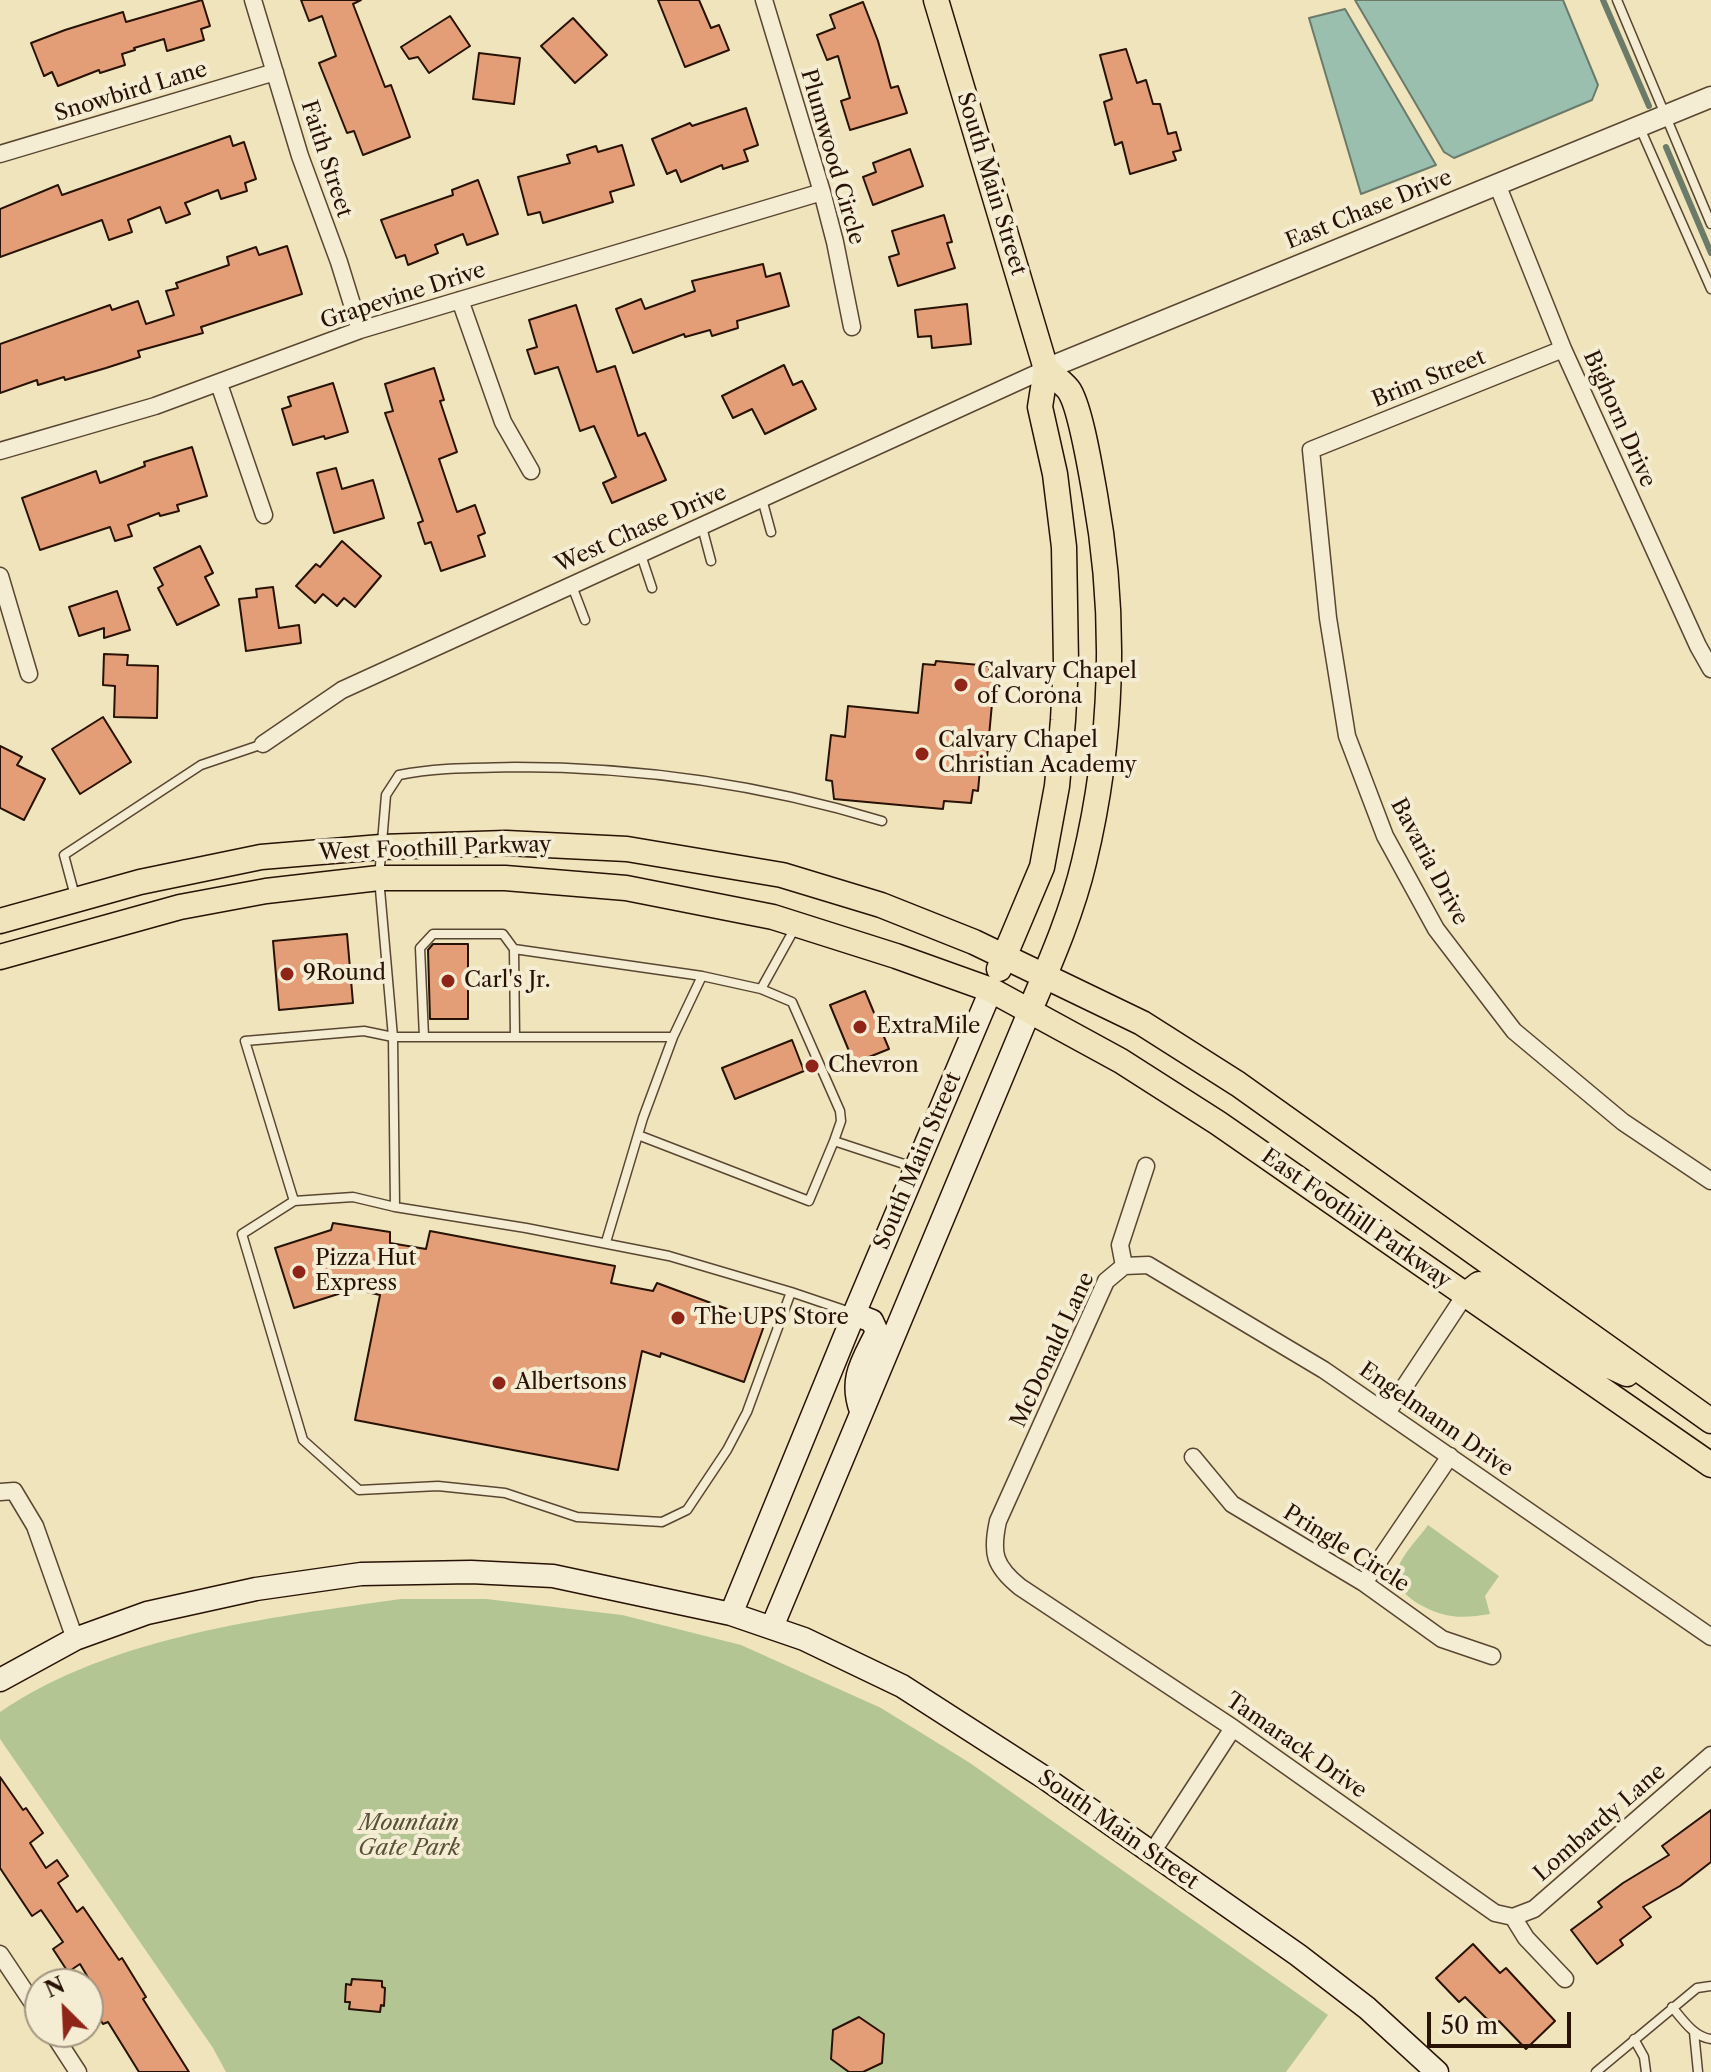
<!DOCTYPE html>
<html>
<head>
<meta charset="utf-8">
<style>
	body { margin:0 }
	#map { position:relative; width:1711px; height:2072px; overflow:hidden; background:#efe4bb; font-family:"Libre Caslon Text",serif }
	canvas { display:block }
	.north { position:absolute; left:24px; top:1968px; width:80px; height:80px; box-sizing:border-box; background:#f5edd3; border:2px solid #a39581; border-radius:50%; rotate:336deg; font-size:22px; font-weight:700; line-height:32px; text-align:center; color:#271205 }
	.north::after { content:''; display:block; margin:auto; width:28px; height:36px; background:#8f2418; clip-path:polygon(50% 0,100% 100%,50% 72%,0 100%) }
	.scale { position:absolute; left:1427px; top:2012px; width:144px; height:36px; box-sizing:border-box; border:4px solid #271205; border-top:0; padding-left:10px; font-size:24px; line-height:28px; white-space:nowrap; color:#271205; -webkit-text-stroke:6px #f5edd3; paint-order:stroke }
</style>
</head>
<body>
<div id="map">
<canvas width="1711" height="2072"></canvas>
<div class="north">N</div>
<div class="scale">50 m</div>
</div>
<script>
const ctx = document.querySelector('canvas').getContext('2d');
ctx.lineJoin = 'round';
function paint(path, color) {
  ctx.fillStyle = color;
  ctx.fill(path, 'evenodd');
}
function stroke(path, color, width, dash) {
  ctx.strokeStyle = color;
  ctx.lineWidth = width;
  ctx.lineCap = dash ? 'butt' : 'round';
  ctx.setLineDash(dash || []);
  ctx.stroke(path);
}
function label(font, color, halo, rows, align = 'center') {
  ctx.font = font + ' "Libre Caslon Text",serif';
  ctx.lineWidth = 8;
  ctx.setLineDash([]);
  ctx.textBaseline = 'middle';
  ctx.strokeStyle = halo;
  ctx.fillStyle = color;
  for (const [text, x, y, turn = 0] of rows) {
    ctx.save();
    ctx.translate(x, y);
    ctx.rotate((+turn || 0) * Math.PI / 180);
    ctx.textAlign = isNaN(turn) ? turn : align;
    if (halo) ctx.strokeText(text, 0, 0);
    ctx.fillText(text, 0, 0);
    ctx.restore();
  }
}
paint(new Path2D(`
	M1428 1525 1499 1576 1485 1596 1490 1614C1477 1616 1464 1618 1452 1616 1433 1614 1394 1596 1397 1573 1399 1557 1419 1538 1428 1525Z
	M401 1599H486L622 1615 741 1645 881 1708 970 1763 1328 2015 1286 2072H226L213 2048 0 1739V1712C114 1635 267 1618 401 1599Z`), '#b4c594');
const water = new Path2D(`
	M1355 0H1563L1598 85 1592 100 1454 158 1444 152Z
	M1345 9 1436 165 1361 194 1309 18Z`);
paint(water, '#9abfae');
stroke(water, '#6c7a6a', 2);
stroke(new Path2D(`
	M1603 0 1649 106
	M1666 147 1711 253`), '#6c7a6a', 6);
const building = new Path2D(`
	M202 0 210 26 201 29 204 40 167 51 164 39 134 48 135 50 122 54 125 65 100 73 99 70 58 86 52 72 44 76 31 43 65 30 123 12 126 22Z
	M301 0H361L353 4 385 87 391 85 410 137 363 155 354 131 347 133 319 63 336 56 322 16 309 21Z
	M658 0H699L711 28 719 25 729 50 685 67Z
	M863 2 878 41 891 88 898 86 907 113 850 130 841 101 850 98 838 56 827 60 817 35 835 28 830 15Z
	M450 16 470 46 429 73 418 57 409 59 401 47Z
	M573 18 607 55 575 83 541 46Z
	M1126 49 1137 83 1146 80 1153 104H1160L1168 134 1176 132 1181 150 1173 152 1176 160 1130 174 1122 142 1115 145 1104 102 1112 99 1100 55Z
	M479 53 520 58 514 104 473 99Z
	M746 108 758 145 744 150 748 161 723 169 722 165 681 182 676 170 667 174 652 139 690 123 692 126Z
	M230 136 233 146 244 142 256 179 245 183 247 191 221 199 218 190 185 203 190 214 166 223 160 207 128 220 132 232 109 240 102 220 0 257V209L58 185 62 195Z
	M622 145 634 185 610 192 613 202 543 223 540 212 528 215 518 177 570 163 567 155 596 146 598 152Z
	M910 149 923 186 873 205 863 177 876 172 873 163Z
	M478 180 498 234 467 245 463 234 435 245 438 253 408 265 405 255 396 258 381 220 453 195 452 190Z
	M944 215 952 242 947 243 955 268 898 286 889 257 899 254 892 231Z
	M287 246 302 294 201 327 203 333 138 351 140 357 106 368 65 380 64 377 38 385 37 380 0 393V344L110 305 112 310 138 301 146 324 174 315 166 291 178 288 176 283 229 265 227 257 256 247 259 255Z
	M763 264 766 277 780 273 789 306 737 321 738 328 712 336 710 330 685 337 684 334 633 353 616 309 641 299 645 309 695 291 692 281Z
	M967 304 971 344 932 348 931 336 918 337 915 310Z
	M576 305 597 372 615 366 638 436 645 433 666 480 612 503 603 483 616 477 594 426 580 431 558 367 535 374 527 350 537 347 529 320Z
	M784 365 793 385 802 381 816 409 765 434 752 409 733 418 722 396Z
	M434 368 444 400 440 401 457 452 439 459 457 512 475 505 485 533 478 536 485 556 441 571 431 542 425 544 418 523 423 521 385 413 393 411 385 384Z
	M333 383 348 432 325 439 324 436 293 445 282 409 291 406 288 397Z
	M192 447 207 496 177 505 179 511 160 516 159 513 128 525 132 536 115 541 110 527 40 550 22 498 96 471 100 483 145 466 144 462Z
	M336 468 342 489 373 480 384 518 334 533 317 473Z
	M342 541 381 576 355 607 344 598 337 606 323 594 315 603 296 586 316 564 320 567Z
	M200 546 213 573 205 577 219 605 177 625 158 588 163 585 154 568Z
	M273 587 279 628 299 625 301 643 246 651 239 599 257 597 256 589Z
	M117 591 130 630 104 638V628L79 636 69 607Z
	M104 654 128 655 127 665 158 666 157 718 114 717 115 686 103 685Z
	M936 661 990 666 989 671H995L987 758H981L978 791 973 790 971 803 944 801 943 809 834 799 832 781 826 780 831 735 845 737 848 706 918 713 923 664 935 665Z
	M103 717 131 762 80 794 52 749Z
	M0 746 22 757 17 765 45 779 24 820 0 808Z
	M347 934 353 1003 279 1010 273 941Z
	M433 944H468V1019H430L428 950Z
	M865 991 889 1049 854 1063 830 1005Z
	M792 1040 804 1071 735 1099 722 1068Z
	M333 1223 390 1232V1243L426 1249 430 1231 615 1266 611 1283 653 1291 657 1283 765 1323 744 1382 661 1353 660 1357 642 1351 618 1470 355 1420 380 1295 354 1289 294 1308 275 1248 331 1230Z
	M0 1777 23 1810 26 1808 43 1833 30 1843 46 1868 57 1860 68 1876 58 1883 77 1912 83 1907 119 1960 122 1958 146 1997 143 1999 189 2072H139L108 2022 103 2024 89 2002 99 1996 80 1964 68 1972 53 1949 63 1942 41 1910 32 1916 0 1868Z
	M1711 1810V1862L1680 1886 1643 1907 1651 1917 1620 1940 1623 1945 1597 1964 1571 1930 1602 1907 1598 1902 1623 1883 1669 1855 1662 1846Z
	M1473 1944 1500 1973 1506 1968 1555 2021 1526 2049 1499 2021 1494 2026 1465 1997 1459 2002 1436 1978Z
	M352 1979 382 1981V1987L385 1988 384 2006 381 2005 380 2012 349 2009 350 2002H345L346 1984 351 1985Z
	M859 2017 884 2034 882 2063 863 2072H849L831 2059 833 2030Z`);
paint(building, '#e49e77');
stroke(building, '#271205', 2);
const service = new Path2D(`
	M1617 0 1711 224
	M1640 128 1711 289
	M762 499 771 532
	M702 527 711 561
	M641 555 652 588
	M572 586 585 620
	M75 896 64 855 201 765 263 744
	M761 989 792 1002 840 1111 841 1121 834 1141
	M424 1037 420 948 433 934H503L514 949
	M515 1037 514 949 702 976
	M638 1135 809 1201 834 1141 913 1167
	M294 1201 245 1041 364 1031 393 1037H673L702 976 761 989 796 926
	M395 1207 393 1037 379 878 386 795 399 775C438 767 475 768 515 767 638 767 764 785 882 821
	M606 1242 643 1118 673 1037
	M791 1292 669 1256 526 1228 395 1207 353 1197 294 1201 242 1234 303 1440 359 1490 438 1486 505 1493 577 1517 662 1522 687 1510 727 1450 747 1412 791 1292 853 1313
	M1672 2007C1683 2020 1694 2037 1711 2039
	M1694 2032 1698 2072
	M1634 2039 1644 2057 1646 2072
	M1596 2072 1697 1988 1711 1986`);
const minor = new Path2D(`
	M253 0 300 156 339 262 360 330
	M764 0 822 192 835 242 852 327
	M0 154 275 72
	M1497 184 1563 349 1698 646 1711 669
	M460 300 503 422 531 471
	M1563 349 1311 450 1328 618 1347 736 1385 836 1436 929 1514 1031 1623 1122 1711 1181
	M219 384 264 515
	M0 451 155 406 360 330 822 192
	M0 576 29 674
	M263 744 342 690 1046 369
	M1146 1166 1120 1245 1124 1266 1106 1281 998 1521C991 1553 994 1566 1020 1587L1233 1728 1495 1913 1513 1917 1526 1938 1565 1979
	M1124 1266 1148 1265 1324 1370 1711 1637
	M1387 1413 1465 1295
	M1193 1457 1232 1504 1364 1583 1442 1639 1492 1656
	M0 1492 14 1491 35 1526 75 1639
	M1364 1583 1450 1456
	M1151 1854 1233 1728
	M1513 1917 1534 1909 1711 1755
	M0 1954 40 2014
	M52 2032 78 2072`);
const tertiary = new Path2D(`
	M1046 369 1711 97`);
const secondary = new Path2D(`
	M854 1314 872 1321 877 1332C863 1361 849 1378 861 1411
	M731 1614 854 1314 991 990
	M772 1627 1030 1010
	M0 1680 75 1639 147 1613 256 1589 361 1574 471 1572 553 1576 731 1614 804 1639 902 1686 1045 1778 1298 1955 1367 2008 1437 2072`);
const primary = new Path2D(`
	M936 0 1046 369 1040 407 1055 474 1064 547 1066 663 1063 720 1057 786 1042 867 999 969
	M0 921 140 882 261 857 381 847 506 843 627 849 782 875 881 905 974 942 1142 1023 1238 1084 1711 1421
	M0 957 180 907 266 891 379 878H505L626 888 773 917 896 956 991 990 1121 1061 1218 1123 1711 1465
	M1030 1010C1050 963 1072 913 1084 862 1113 742 1117 616 1095 495 1091 473 1080 404 1068 389 1062 382 1053 375 1046 369
	M1465 1295 1479 1284 1497 1290 1592 1358 1627 1374`);
stroke(service, '#594632', 11);
stroke(minor, '#594632', 19);
stroke(tertiary, '#594632', 23);
stroke(secondary, '#271205', 25);
stroke(primary, '#271205', 27);
stroke(service, '#f5edd3', 8);
stroke(minor, '#f5edd3', 16);
stroke(tertiary, '#f5edd3', 20);
stroke(secondary, '#f5edd3', 22);
stroke(primary, '#efe4bb', 24);
for (const [x, y, r, color] of [
	[961,685,8,"#8f2418"],
	[922,754,8,"#8f2418"],
	[287,974,8,"#8f2418"],
	[448,981,8,"#8f2418"],
	[860,1027,8,"#8f2418"],
	[812,1066,8,"#8f2418"],
	[299,1272,8,"#8f2418"],
	[678,1318,8,"#8f2418"],
	[499,1383,8,"#8f2418"]
]) {
  const dot = new Path2D();
  dot.arc(x, y, r, 0, 2 * Math.PI);
  ctx.fillStyle = color;
  ctx.fill(dot);
  stroke(dot, '#f5edd3', 3);
}
label('22px', '#271205', '#f5edd3', [
	["Snowbird Lane",131,92,-17],
	["Plumwood Circle",832,157,74],
	["Faith Street",326,159,72],
	["South Main Street",991,184,73],
	["East Chase Drive",1369,210,-22],
	["Grapevine Drive",403,296,-18],
	["Brim Street",1429,379,-22],
	["Bighorn Drive",1619,419,66],
	["West Chase Drive",641,529,-24],
	["West Foothill Parkway",435,849,-2],
	["Bavaria Drive",1429,862,62],
	["South Main Street",918,1161,-67],
	["East Foothill Parkway",1356,1219,35],
	["McDonald Lane",1053,1350,-65],
	["Engelmann Drive",1436,1420,35],
	["Pringle Circle",1346,1549,32],
	["Tamarack Drive",1296,1746,35],
	["Lombardy Lane",1600,1823,-41],
	["South Main Street",1118,1830,35]
]);
label('22px', '#271205', '#f5edd3', [
	["Calvary Chapel",977,672],
	["of Corona",977,697],
	["Calvary Chapel",938,741],
	["Christian Academy",938,766],
	["9Round",303,974],
	["Carl's Jr.",464,981],
	["ExtraMile",876,1027],
	["Chevron",828,1066],
	["Pizza Hut",315,1259],
	["Express",315,1284],
	["The UPS Store",694,1318],
	["Albertsons",515,1383]
], 'left');
label('italic 22px', '#585137', '#f5edd3', [
	["Mountain",409,1824],
	["Gate Park",409,1849]
]);
</script>
</body>
</html>
